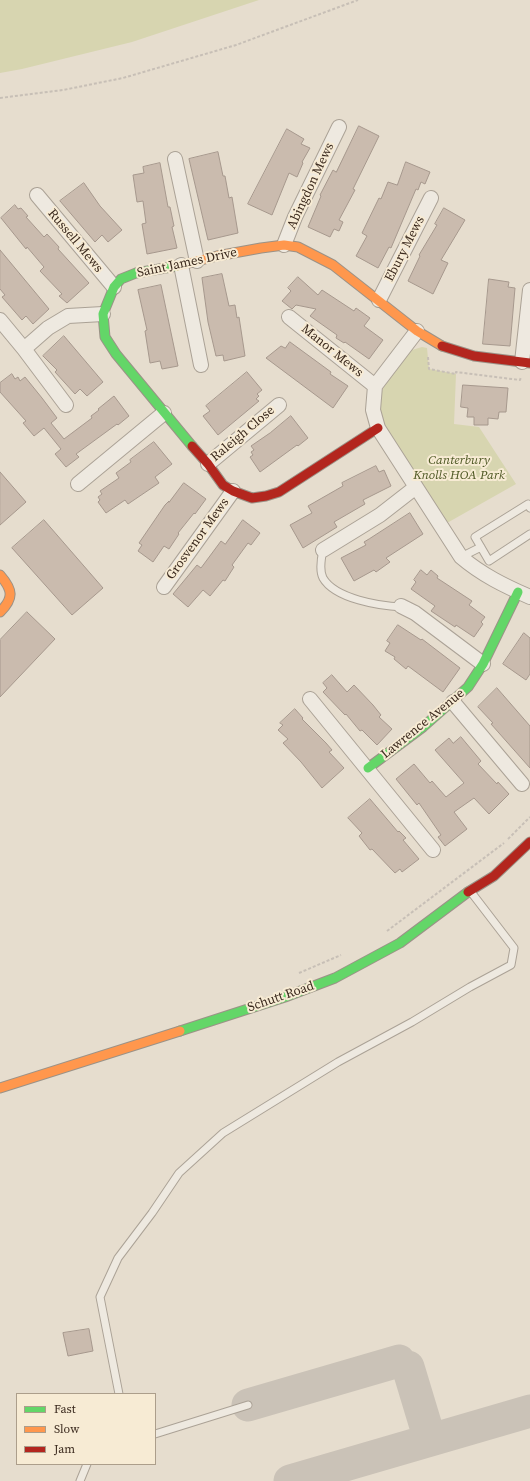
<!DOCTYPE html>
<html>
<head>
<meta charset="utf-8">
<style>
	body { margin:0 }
	#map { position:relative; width:530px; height:1481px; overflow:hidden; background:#e6ddce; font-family:"Source Serif 4",serif }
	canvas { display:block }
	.legend { position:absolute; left:16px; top:1393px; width:140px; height:72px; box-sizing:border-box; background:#f7ebd4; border:1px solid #ac9e8b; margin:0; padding:5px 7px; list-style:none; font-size:12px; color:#3b2a1e }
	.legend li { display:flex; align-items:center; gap:8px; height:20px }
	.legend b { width:20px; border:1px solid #ac9e8b }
</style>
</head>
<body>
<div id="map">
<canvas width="530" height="1481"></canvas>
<ul class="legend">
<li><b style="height:5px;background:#63d668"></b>Fast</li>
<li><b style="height:5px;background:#ff974d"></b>Slow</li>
<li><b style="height:5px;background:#b3261e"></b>Jam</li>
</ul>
</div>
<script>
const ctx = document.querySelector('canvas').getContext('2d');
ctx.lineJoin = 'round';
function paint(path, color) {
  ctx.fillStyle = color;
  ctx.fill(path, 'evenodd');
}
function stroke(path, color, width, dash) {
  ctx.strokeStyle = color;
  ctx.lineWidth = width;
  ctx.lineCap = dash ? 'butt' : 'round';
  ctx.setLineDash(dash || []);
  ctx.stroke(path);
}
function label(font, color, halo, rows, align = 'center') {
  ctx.font = font + ' "Source Serif 4",serif';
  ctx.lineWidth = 4;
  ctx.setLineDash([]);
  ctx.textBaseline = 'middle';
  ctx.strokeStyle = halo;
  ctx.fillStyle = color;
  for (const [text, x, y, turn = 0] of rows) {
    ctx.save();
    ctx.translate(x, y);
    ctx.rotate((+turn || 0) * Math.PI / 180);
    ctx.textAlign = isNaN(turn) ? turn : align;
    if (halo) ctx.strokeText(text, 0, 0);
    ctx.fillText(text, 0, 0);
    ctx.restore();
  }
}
paint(new Path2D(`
	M0 0H259L132 42 22 69 0 73Z
	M422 347 427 348 429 369 456 374 454 424 479 427 516 484 447 523 387 429 380 414V403L382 391 387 379 404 357 412 350Z`), '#d7d5b0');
stroke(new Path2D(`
	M408 1367 430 1440
	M248 1405 399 1361
	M290 1481 530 1411`), '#cac2b7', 33);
const building = new Path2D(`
	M359 126 379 136 353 189 355 190 339 220 343 222 339 231 334 229 330 237 308 227 321 196 320 195 333 170 336 172Z
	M287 129 304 139 301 144 310 148 302 162 303 163 297 177 289 173 272 215 248 204Z
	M218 152 223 176H225L229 198 232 197 238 233 208 240 189 159Z
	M406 162 430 172 425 184 421 182 418 190 416 189 391 248 389 247 378 268 356 256 367 236 362 233 379 198 381 199 388 182 397 185Z
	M160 163 168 207H170L174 226 172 227 177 248 147 254 142 224 146 223 143 201 137 202 133 175 144 173 143 167Z
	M84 183 100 206 122 230 108 242 102 235 95 242 60 201Z
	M15 205 18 209 21 208 28 216 26 217 44 237 47 234 59 247 58 249 89 283 67 303 59 296 62 294 40 271 44 267 27 247 26 249 1 218Z
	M444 208 465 220 441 260 448 263 433 294 408 281 420 256 419 255 437 225 435 224Z
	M0 250 49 309 33 324 26 316 22 320 2 297 5 295 0 289Z
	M222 274 229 306 235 305 237 318 239 317 245 356 224 361 223 355 216 356 208 322 202 278Z
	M298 277 318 295 322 290 354 311 356 308 370 318 364 326 383 340 369 359 345 342 344 343 336 338 337 335 310 316 316 309 296 305 292 309 282 301 291 291 288 288Z
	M489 279 509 282 508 287 515 288 510 346 483 344Z
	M161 285 178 366 162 369 160 361 150 363 145 331 147 330 138 290Z
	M64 336 103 382 87 396 80 389 75 394 55 372 57 370 43 356Z
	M290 342 331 372 330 374 348 386 333 408 266 358 281 346 285 348Z
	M247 372 262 390 257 394 259 396 256 399 259 401 218 435 203 416 210 411 206 406Z
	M12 374 15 379 18 377 20 381 25 377 42 398 57 418 51 423 64 439 92 418 91 416 99 410 98 409 114 396 129 416 118 425 117 424 76 454 79 457 66 467 55 454 61 449 44 428 34 436 23 423 26 421 0 392V383Z
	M463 385 508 388 506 412H499L498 419 488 418V425H474V417H467L468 408 461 407Z
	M291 416 308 438 298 446 297 445 260 472 250 457 253 455 251 452 254 450 251 446 270 433Z
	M154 442 172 464 155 477 159 483 128 504 125 500 106 513 98 502 100 500 98 497 102 494 100 491 119 478 116 473 131 462 130 460Z
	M376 466 379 472 384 470 391 486 363 500 365 504 334 522 337 527 303 548 290 525 312 513 308 506 343 486 342 483Z
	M0 472 26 502 0 525Z
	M184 483 206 499 195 514 194 513 178 533 179 534 169 549 164 546 153 562 138 551 142 545 139 543 165 505 169 501V502Z
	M410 513 423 534 386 558 390 562 376 572 374 570 354 581 341 558 366 545 364 542 369 539Z
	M44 520 103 588 72 615 12 548Z
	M243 520 260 533 251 545 248 543 232 565 234 567 225 581 223 580 210 596 203 590 188 607 173 594 197 565 201 568 221 541 225 544Z
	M421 570 427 575 431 570 438 576 437 578 472 601 469 605 485 617 481 622 483 624 474 637 456 625 455 627 431 611 435 606 411 589 416 582 414 580Z
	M27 612 55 639 0 697V640Z
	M398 625 421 640 422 639 460 668 443 692 408 666 406 669 394 659 395 657 385 651 390 643 387 641Z
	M524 633 530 638V674L526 680 503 664Z
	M332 675 347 692 354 685 373 705 381 715 379 717 392 729 377 745 362 730 360 731 346 714 345 715 323 692 327 688 323 683Z
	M497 688 530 726V768L491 724 493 723 478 707Z
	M295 709 303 718 302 719 326 743 332 750 329 752 344 768 322 788 301 762 283 743 288 739 278 730 283 725 280 723Z
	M461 737 481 761 478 764 497 784 498 782 509 794 489 814 474 798 454 812 467 829 445 846 438 837 441 835 419 803 417 805 396 779 414 764 430 783 432 781 446 797 464 783 435 750 449 738 453 743Z
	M370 799 398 832 399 831 406 838 403 840 419 859 402 872 400 869 395 873 372 849 370 850 359 836 362 833 348 818Z
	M89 1329 93 1351 68 1356 63 1333Z`);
paint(building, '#cabbae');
stroke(building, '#a6988d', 1);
const lane = new Path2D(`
	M530 508 528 504 475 537 489 561 530 534
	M323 550C321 559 319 570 323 578 335 599 380 606 402 607
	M461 557 481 547
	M119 1394 100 1297 118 1258 152 1213 179 1173 223 1133 338 1062 412 1022 470 987 511 965 514 948 471 892
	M155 1434 248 1405
	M80 1481 87 1464`);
const street = new Path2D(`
	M175 159 197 261
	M37 195 114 287
	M284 245 295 217 339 127
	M181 265 201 365
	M379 300 431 198
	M289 317 375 386
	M0 320 24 349 66 405
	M417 331 375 386 373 410 378 428 461 557C482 575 505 586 530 597
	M24 349 48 328 68 316 103 314
	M522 362 530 290
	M208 464 279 405
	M78 484 164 413
	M323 550 380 515 416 487
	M164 587 233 491
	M401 606 415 613 483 664
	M310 699 433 850
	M453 702 522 784`);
const fast = new Path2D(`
	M177 266 136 273 121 279 114 287 103 314 105 337 116 354 192 446
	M368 768 423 727 468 687 483 664 518 592
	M180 1031 285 997 335 978 400 943 468 892`);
const slow = new Path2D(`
	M177 266 217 256 261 248 284 245 298 247 333 265 417 331 442 346
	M0 575C13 590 14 598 0 612
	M0 1088 180 1031`);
const jam = new Path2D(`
	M442 346 474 356 530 363
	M192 446 208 464 223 485 233 491 252 498 266 496 279 492 378 428
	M468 892 494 876 530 842`);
stroke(lane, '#aba296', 9);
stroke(street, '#aba296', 16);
stroke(fast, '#9b9287', 11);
stroke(slow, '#9b9287', 11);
stroke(jam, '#9b9287', 11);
stroke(new Path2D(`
	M0 98 63 90 123 78 236 45 358 0
	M428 357 429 369 456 374V372L520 380 521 377
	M508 839 530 817
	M387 931 504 843
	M299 973 341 955`), '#c7bfb6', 2, [3, 2]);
stroke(lane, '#eee9e0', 7);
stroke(street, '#eee9e0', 14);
stroke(fast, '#63d668', 9);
stroke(slow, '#ff974d', 9);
stroke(jam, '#b3261e', 9);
label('13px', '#3b2a1e', '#f7ebd4', [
	["Abingdon Mews",311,186,-65],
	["Russell Mews",75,241,50],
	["Ebury Mews",405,249,-63],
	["Saint James Drive",187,263,-12],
	["Manor Mews",332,351,39],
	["Raleigh Close",243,434,-40],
	["Grosvenor Mews",198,539,-54],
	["Lawrence Avenue",423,724,-39],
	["Schutt Road",281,997,-19]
]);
label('italic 13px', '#4e5824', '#f7ebd4', [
	["Canterbury",459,461],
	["Knolls HOA Park",459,476]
]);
</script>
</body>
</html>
